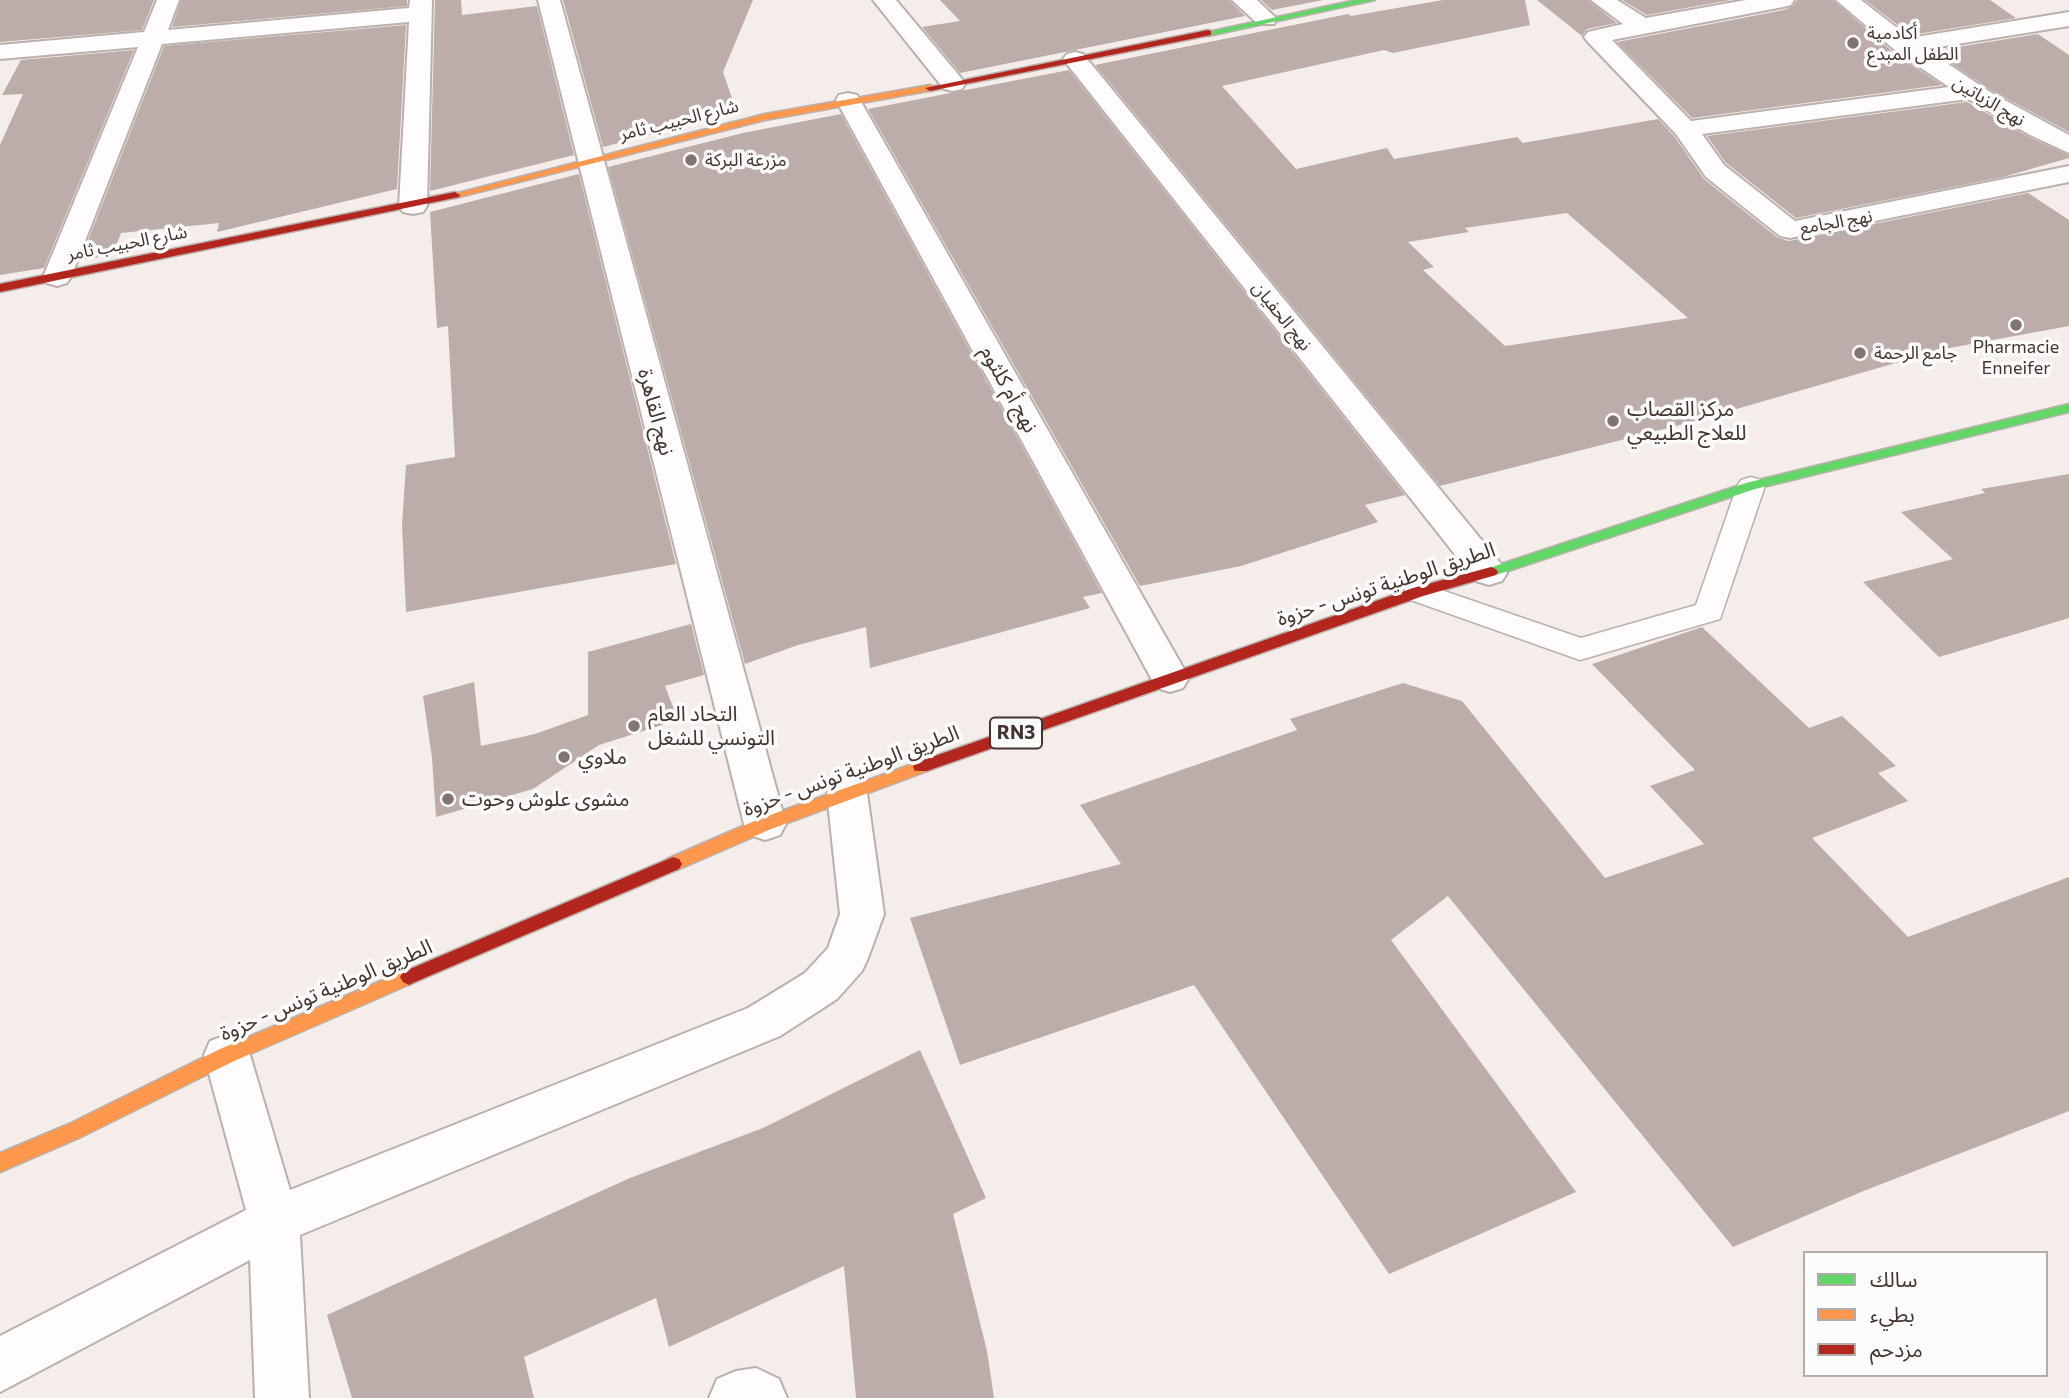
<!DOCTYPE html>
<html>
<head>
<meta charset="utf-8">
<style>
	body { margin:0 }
	#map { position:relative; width:2069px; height:1398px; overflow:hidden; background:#f5ede9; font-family:Commissioner,"Noto Sans Arabic",sans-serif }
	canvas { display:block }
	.legend { position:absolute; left:1803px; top:1251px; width:245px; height:126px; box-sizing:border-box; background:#fcfcfc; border:2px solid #b2acaa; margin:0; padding:9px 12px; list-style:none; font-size:21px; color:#43352e }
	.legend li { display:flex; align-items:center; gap:14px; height:35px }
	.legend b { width:35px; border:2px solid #b2acaa }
</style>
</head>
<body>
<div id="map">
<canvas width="2069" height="1398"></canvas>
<ul class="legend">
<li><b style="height:9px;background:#63d668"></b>سالك</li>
<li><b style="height:9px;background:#ff974d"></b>بطيء</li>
<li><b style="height:9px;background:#b3261e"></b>مزدحم</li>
</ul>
</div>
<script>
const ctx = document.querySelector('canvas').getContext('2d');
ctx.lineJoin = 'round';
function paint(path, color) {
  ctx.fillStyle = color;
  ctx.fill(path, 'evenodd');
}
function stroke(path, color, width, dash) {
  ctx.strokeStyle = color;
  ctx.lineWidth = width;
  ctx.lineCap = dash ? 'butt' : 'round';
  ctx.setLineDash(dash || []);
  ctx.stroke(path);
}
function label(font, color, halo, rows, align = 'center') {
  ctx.font = font + ' Commissioner,"Noto Sans Arabic",sans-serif';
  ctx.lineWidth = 7;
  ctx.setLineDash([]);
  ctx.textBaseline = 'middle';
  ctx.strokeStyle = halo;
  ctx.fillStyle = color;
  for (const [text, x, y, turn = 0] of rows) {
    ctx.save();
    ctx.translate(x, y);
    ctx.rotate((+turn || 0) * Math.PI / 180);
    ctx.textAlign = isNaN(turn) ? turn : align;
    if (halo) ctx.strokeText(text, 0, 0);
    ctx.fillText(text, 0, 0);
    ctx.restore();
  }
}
paint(new Path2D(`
	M0 0H154L142 30 0 42Z
	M181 0H407V6L172 27Z
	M435 0H461L462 15 537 6 574 155 430 191Z
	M563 0H753L723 72 737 113 603 147Z
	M940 0H1229L1245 16 960 73 922 27 960 21Z
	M1261 0H1323L1272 10Z
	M1443 0H1525L1530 25 1393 53 1384 50 1222 86 1296 169 1387 148 1394 159 1517 137 1523 143 1658 119 1674 136 1704 179 1778 238 1789 241 2028 193 2069 220V326L1944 349 1688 423 1440 486 1095 65 1348 14 1351 16ZM1567 213 1688 318 1505 346 1423 270 1434 267 1408 242 1469 232 1465 228Z
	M1537 0H1588L1617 23 1587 29 1582 36Z
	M1622 0H1731L1647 15Z
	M1797 0H1833L1894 53 1942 85 1692 118 1617 42 1784 10 1793 6Z
	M1865 0H1990L2016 18 1911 35Z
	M406 25 397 189 217 232 219 223 121 233 113 254 80 261 164 46Z
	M2038 34 2069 55V132L1991 90 1933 51Z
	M134 50 44 268 0 275V145L23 94 2 95 21 60Z
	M1069 70 1405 495 1365 505 1378 522 1241 566 1140 586 868 109Z
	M1967 102 2029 137 2069 155V158L2003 177 1796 218 1726 163 1707 136Z
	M841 114 1102 593 1083 597 1090 608 870 668 866 627 798 645 745 664 608 167 743 133Z
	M579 174 676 564 406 612 402 525 406 465 455 457 448 326 437 328 430 212Z
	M2069 474V618L1939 657 1863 582 1953 559 1901 512 1985 493 1981 489Z
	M691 624 704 675 665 686 678 720 599 745 533 789 436 817 432 758 423 696 474 682 481 746 535 734 588 715V652Z
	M1702 627 1809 728 1842 716 1896 766 1878 773 1908 801 1812 838 1908 937 2069 877V1111L1861 1192 1733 1247 1448 896 1391 940 1576 1192 1389 1274 1194 985 960 1065 910 918 1121 864 1080 805 1297 730 1290 719 1403 683 1462 701 1605 878 1704 844 1650 786 1695 770 1592 664Z
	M920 1050 986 1198 953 1214 987 1351 994 1398H856L844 1266 669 1347 656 1298 524 1357 534 1398H352L327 1315 630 1178 763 1128Z`), '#bcacaa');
const lane = new Path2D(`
	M1751 477 1761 480 1765 486 1720 619 1580 660 1408 599 1403 592 1408 585 1418 582 1581 638 1696 605 1737 486 1741 480Z`);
const street = new Path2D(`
	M157 0H179L168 30 409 8 410 0H432L427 206 423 212 413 214 403 212 399 206 409 22 162 44 71 277 67 283 57 286 47 283 43 277 138 47 0 59V45L144 32Z
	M538 0H560L786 824 780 835 765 840 750 835 744 824Z
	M873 0H896L962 79 965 84 962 89 953 91 944 89Z
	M1232 0H1257L1277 19 1274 24H1258Z
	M1591 0H1617L1646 18 1746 0H1794L1791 5 1783 7 1612 40 1691 121 1949 87 1896 51 1836 0H1861L1910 38 2069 12V26L1926 49 1990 92 2069 135V153L2030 135 1968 99 1702 134 1724 165 1795 221 2069 166V182L1790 238 1780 236 1706 177 1676 134 1588 42 1584 37 1588 32 1623 24Z
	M1075 52 1083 54 1502 565 1507 573 1502 581 1489 585 1476 581 1067 64 1063 59 1067 54Z
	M848 93 857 95 860 100 1189 678 1183 688 1170 692 1157 688 1151 678 836 100 839 95Z
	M847 778 861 782 867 793 884 914 868 958 862 971 837 999 780 1036 300 1235 309 1398H255L250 1260 0 1392V1336L246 1210 204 1055 210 1041 227 1035 244 1041 250 1055 290 1190 748 1008 805 973 828 948 840 914 827 793 833 782Z
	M756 1368 779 1379 787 1398H709L717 1379 736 1371Z`);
const fast = new Path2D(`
	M1356 0H1375L1208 36 1203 33Z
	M2069 404V412L1755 489 1496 575H1486L1484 572 1486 569 1746 483Z`);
const slow = new Path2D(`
	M930 85 935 88 934 90 765 120 455 198 450 195 765 114Z
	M921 761 927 763 929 767 927 771 771 829 679 869 673 871 667 869 664 864 667 859 759 819Z
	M409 969 415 972 418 977 415 982 234 1061 83 1136 0 1172V1153L69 1124 220 1049Z`);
const jam = new Path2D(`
	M1208 30 1211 31V35L930 91 925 88Z
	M455 192 460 195 459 197 0 292V284Z
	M1491 567 1496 569 1498 572 1496 575 1423 596 927 771H915L913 767 915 763 1413 588Z
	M673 857 679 859 682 864 679 869 415 982 409 985 403 982 400 977 403 972Z`);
stroke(lane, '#bab0ac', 3);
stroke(street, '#bab0ac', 4);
stroke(fast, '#bab0ac', 3);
stroke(slow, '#bab0ac', 3);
stroke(jam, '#bab0ac', 3);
paint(lane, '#fefcfc');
paint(street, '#fefcfc');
paint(fast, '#63d668');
paint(slow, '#ff974d');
paint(jam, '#b3261e');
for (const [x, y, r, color] of [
	[1853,43,7,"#81756f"],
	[691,160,7,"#81756f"],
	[2016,325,7,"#81756f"],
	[1860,353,7,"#81756f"],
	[1613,421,7,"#81756f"],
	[634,726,7,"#81756f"],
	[564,757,7,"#81756f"],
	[448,799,7,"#81756f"]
]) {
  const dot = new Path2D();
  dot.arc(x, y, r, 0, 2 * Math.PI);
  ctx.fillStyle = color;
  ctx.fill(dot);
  stroke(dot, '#fcfcfc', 2.5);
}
label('18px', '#43352e', '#fcfcfc', [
	["أكادمية",1867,33],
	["الطفل المبدع",1867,54],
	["مزرعة البركة",705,160],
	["Pharmacie",2016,347,"center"],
	["Enneifer",2016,368,"center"],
	["جامع الرحمة",1874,353]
], 'left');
label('18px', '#43352e', '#fcfcfc', [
	["نهج الزياتين",1989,101,31],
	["شارع الحبيب ثامر",679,120,-14],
	["نهج الجامع",1836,222,-10],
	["شارع الحبيب ثامر",127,243,-11],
	["نهج الحفيان",1282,316,51]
]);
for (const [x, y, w] of [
	[1016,733,52]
]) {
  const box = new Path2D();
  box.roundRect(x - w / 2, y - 15.5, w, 31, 5);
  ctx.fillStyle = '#fcfcfc';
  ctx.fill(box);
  stroke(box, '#43352e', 2);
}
label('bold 19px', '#43352e', null, [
	["RN3",1016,733]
]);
label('21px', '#43352e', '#fcfcfc', [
	["نهج أم كلثوم",1009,389,61],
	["نهج القاهرة",656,412,75],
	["الطريق الوطنية تونس - حزوة",1386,584,-18],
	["الطريق الوطنية تونس - حزوة",851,771,-20],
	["الطريق الوطنية تونس - حزوة",326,990,-23]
]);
label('21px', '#43352e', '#fcfcfc', [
	["مركز القصاب",1627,409],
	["للعلاج الطبيعي",1627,433],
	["التحاد العام",648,714],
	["التونسي للشغل",648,738],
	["ملاوي",578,757],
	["مشوى علوش وحوت",462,799]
], 'left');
</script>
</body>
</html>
